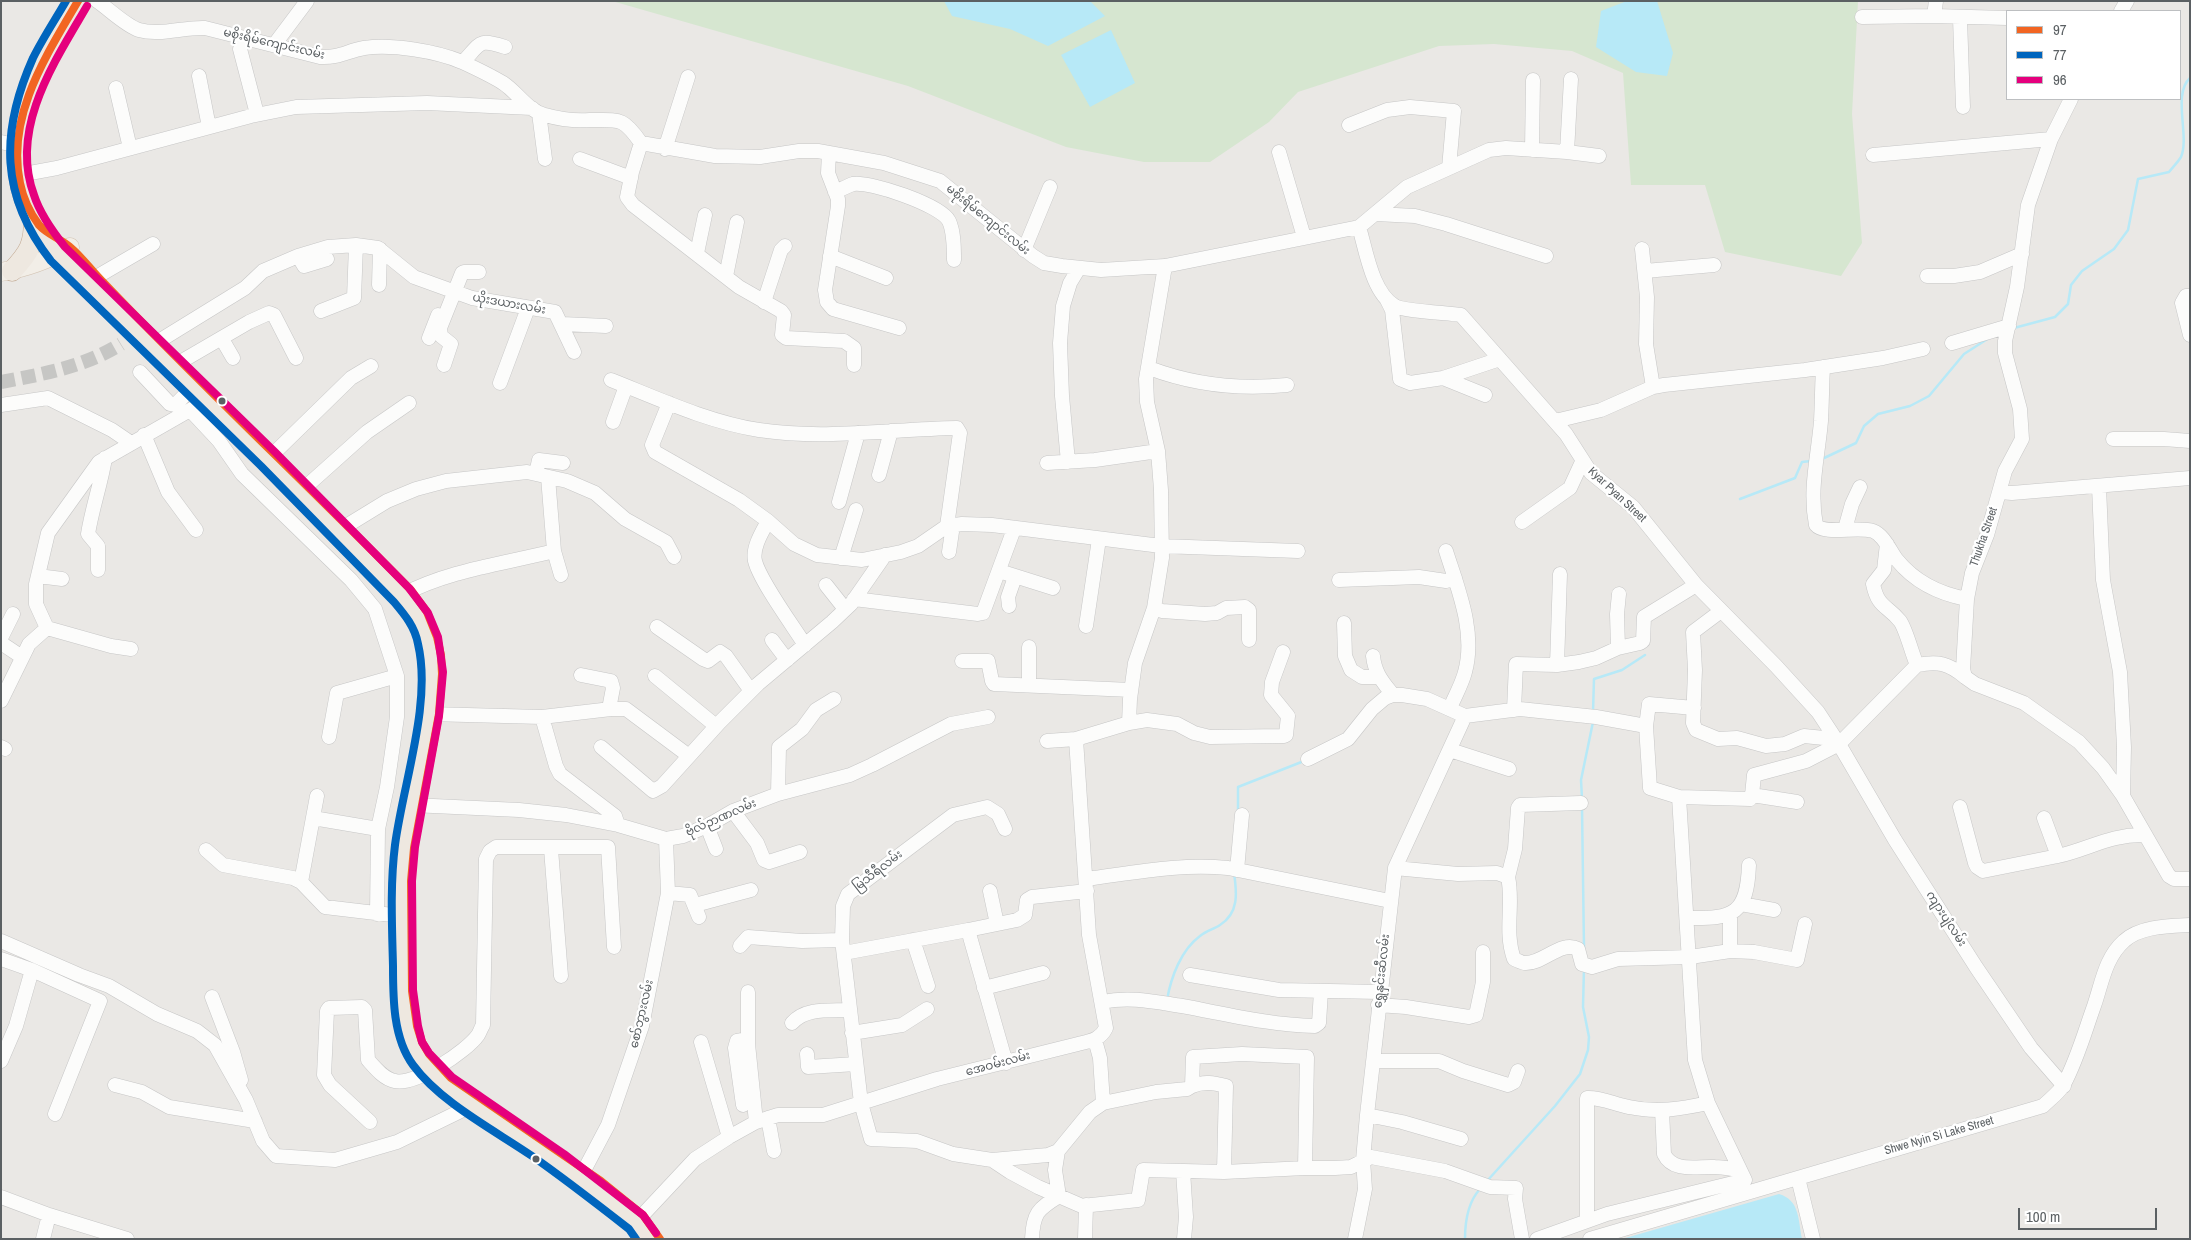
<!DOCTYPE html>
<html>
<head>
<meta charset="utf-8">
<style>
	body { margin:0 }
	#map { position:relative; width:2191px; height:1240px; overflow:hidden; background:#eae8e5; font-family:"Archivo Narrow",sans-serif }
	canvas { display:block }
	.frame { position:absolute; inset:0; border:2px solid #5b6063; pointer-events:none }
	.legend { position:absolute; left:2006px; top:10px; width:175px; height:90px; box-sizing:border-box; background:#fff; border:1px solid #bdbfc1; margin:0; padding:6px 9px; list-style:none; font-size:15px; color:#5b6063 }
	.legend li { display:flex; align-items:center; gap:10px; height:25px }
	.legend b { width:25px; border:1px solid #bdbfc1 }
	.scale { position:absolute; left:2018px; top:1208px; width:139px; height:22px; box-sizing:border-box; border:2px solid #5b6063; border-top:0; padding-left:6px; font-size:15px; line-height:18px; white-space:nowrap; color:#5b6063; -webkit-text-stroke:4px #fff; paint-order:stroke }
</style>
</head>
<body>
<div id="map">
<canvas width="2191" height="1240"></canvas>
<div class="frame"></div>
<ul class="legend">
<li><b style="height:6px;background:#f26522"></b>97</li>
<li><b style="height:6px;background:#0065bd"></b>77</li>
<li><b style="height:6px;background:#e5007d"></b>96</li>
</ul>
<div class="scale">100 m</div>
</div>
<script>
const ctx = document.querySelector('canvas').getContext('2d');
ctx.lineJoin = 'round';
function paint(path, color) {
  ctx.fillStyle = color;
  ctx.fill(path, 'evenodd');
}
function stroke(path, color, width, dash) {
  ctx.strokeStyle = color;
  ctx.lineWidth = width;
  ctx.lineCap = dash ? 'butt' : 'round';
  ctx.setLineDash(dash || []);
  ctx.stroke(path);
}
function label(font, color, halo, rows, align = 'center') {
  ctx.font = font + ' "Archivo Narrow","Noto Sans Myanmar",sans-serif';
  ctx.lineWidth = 4.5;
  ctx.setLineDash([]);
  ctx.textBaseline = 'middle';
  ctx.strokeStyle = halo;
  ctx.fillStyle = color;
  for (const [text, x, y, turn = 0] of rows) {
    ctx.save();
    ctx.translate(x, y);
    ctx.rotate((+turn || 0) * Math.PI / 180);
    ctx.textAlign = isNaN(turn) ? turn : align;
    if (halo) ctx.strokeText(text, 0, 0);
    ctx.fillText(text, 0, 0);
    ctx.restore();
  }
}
paint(new Path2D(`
	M612 1H1858L1852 114 1862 243 1841 276 1725 252 1705 185H1631L1623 73 1572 51 1494 44 1439 46 1298 92 1269 122 1210 162H1144L1066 147 908 86Z`), '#d6e6d0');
paint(new Path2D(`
	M944 1H1090L1105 16 1048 46 1010 29 952 16Z
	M1627 1H1657L1673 53 1667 76 1636 72 1596 47 1601 11Z
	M1111 30 1135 83 1090 107 1061 55Z
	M1779 1194C1800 1200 1798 1220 1802 1239H1622Z`), '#b7e9f7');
stroke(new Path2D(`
	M2014 328 2055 317 2068 304 2071 285 2082 271 2114 249 2128 230 2138 179 2169 172C2172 168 2178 162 2181 157 2190 136 2172 94 2190 78
	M1822 459 1856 443 1864 426 1878 414 1910 406 1929 396 1964 354 1989 338
	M1740 499 1795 478 1802 462 1811 461
	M1593 712 1594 679 1622 670 1645 655
	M1582 798 1581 780 1593 722
	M1582 808 1584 948
	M1238 813V787L1304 761
	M1167 1000C1171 977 1181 950 1200 936 1206 931 1214 929 1220 925 1239 913 1237 893 1234 873
	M1487 1181 1555 1106 1580 1074 1588 1050 1589 1037 1583 1007 1584 968
	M1465 1239C1465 1221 1468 1202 1480 1189`), '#b7e9f7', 2.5);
stroke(new Path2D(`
	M1 382C43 374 84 367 121 344`), '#c6c6c4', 14, [14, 7]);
const minor = new Path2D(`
	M97 1C109 9 126 26 139 30 159 36 184 27 205 28L320 57C340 58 347 51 364 48 392 44 436 51 462 62 475 68 490 75 503 83 517 92 528 111 545 115 559 119 576 121 590 120 620 120 623 117 641 143L715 156 760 157 799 151H818L884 163 940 181 1033 256 1044 263 1062 266 1101 270 1165 266 1359 227 1407 187 1489 150 1506 148 1567 152 1599 156
	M1936 1 1934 16 2007 18
	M2121 11 2127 1
	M1862 17 1934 16
	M1960 18 1963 107
	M274 45 307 1
	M240 49 257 114
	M463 62C481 43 478 38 505 47
	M199 76 209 127
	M116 88 130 148
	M2071 99 2051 139 2028 205 2017 287 2005 341V353L2020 409 2022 439 2005 471 1987 535 1972 573 1967 599 1963 669 1965 677 1975 684 2024 703 2079 742 2103 768 2123 796 2169 876 2174 879H2190
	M539 113 545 159
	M1349 125 1387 110 1410 107 1454 111 1449 168
	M1 142 18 146
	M641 143 632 172 627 197 633 205 739 287 781 311 784 315 782 335 786 338 844 341 854 348V365
	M665 149 688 77
	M1532 150 1533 80
	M1279 152 1304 237
	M1567 152 1571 79
	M829 153 828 173 838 199V206L825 290 827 302 833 309 899 328
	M1873 155 2051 139
	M580 159 631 178
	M19 175 57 168 251 116 296 107 427 103 532 108
	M835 192C840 190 847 186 853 184 870 181 941 205 949 221 954 232 954 248 954 260
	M1376 214 1415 216 1446 224 1546 256
	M1359 227C1366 250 1372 293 1395 306 1403 311 1448 313 1461 315L1566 434 1591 473 1633 507 1696 585 1776 666 1818 712 1839 744 1895 840 1976 967 2031 1048 2064 1086
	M1642 249 1647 297 1646 344 1653 387
	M1024 250 1050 187
	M697 253 705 215
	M298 256 304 266 327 259
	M830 256 886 278
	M1645 271 1714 265
	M98 276 153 244
	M726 276 737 222
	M1927 276H1954L1980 272 2022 254
	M379 285 380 249
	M2190 296H2186L2182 303 2190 335
	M1387 300 1392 310 1400 379 1410 383 1443 378 1485 395
	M764 302 781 250 785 246
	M321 311 354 298 356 245
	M562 324 606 326
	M429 338 438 315
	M222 339 233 358
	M1952 343 2009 326
	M150 344 159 341 245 288 263 271 298 256 328 247 356 245 378 248 414 277 472 298 555 312 574 352
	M182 361 249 322 269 313 274 315 296 358
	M444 365 451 344 441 336 440 328 462 273 464 272H479
	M1823 367C1822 385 1822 403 1821 421 1818 457 1809 489 1816 525 1824 535 1859 526 1873 531 1884 535 1890 551 1897 560 1915 582 1940 594 1967 599
	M1149 368C1194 385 1239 390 1287 385
	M140 372 170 404 175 405 193 387
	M1443 378 1500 359
	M611 380C659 399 708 422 759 430 825 440 892 429 957 428L960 433 947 526
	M500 383 528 308
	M669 403 652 445 655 452 739 500 768 521 794 544 817 555 862 560 901 552 918 546 947 526 962 524 992 525 1161 546 1298 551
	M1 405 48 398 112 430 131 443
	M190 410 219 441 242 474 351 580 375 609 397 676V717L387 787 378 829 377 914
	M1555 421 1601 410 1653 387 1664 385 1805 370 1883 358 1923 349
	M613 422 626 386
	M144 435 168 492 196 530
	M2113 439H2164L2190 441
	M268 459 351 378 371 366
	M1068 462 1062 396 1060 343 1063 306 1070 283 1079 268
	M1047 463 1095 460 1158 451
	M536 474 539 460 563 463
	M879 475 891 431
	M548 477 554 551 561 575
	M2099 487 2103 580 2120 672 2124 747 2123 796
	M300 492 367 432 409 403
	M2000 492 2012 493 2190 478
	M839 502 858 433
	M768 521C762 532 752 548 755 561 760 581 793 626 805 645
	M1522 522 1570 488 1582 462
	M1845 529 1852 504 1860 487
	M338 531 387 501 416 489 446 481 527 472 567 481 595 493 625 519 666 542 674 557
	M1887 544 1884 570 1873 584C1878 608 1887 605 1900 621 1906 629 1912 654 1917 665
	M1446 551C1458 589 1476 632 1465 672 1462 684 1455 696 1450 708
	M949 552 953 525
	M841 558 856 510
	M98 570V546L88 534C92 508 101 484 105 458
	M999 571 1053 588
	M38 576 62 579
	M1339 580 1419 577 1446 581 1455 578
	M826 585 845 609
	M402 595C449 570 503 564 554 551
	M854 599 978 614 983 613 1014 529
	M1009 606 1008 597 1015 577
	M1154 608 1162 611 1205 614 1217 613 1226 608 1245 607 1249 610V640
	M1721 611 1693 632 1695 670 1693 723 1696 730 1718 739 1737 738 1766 746 1785 744 1804 736 1824 738 1839 744
	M1344 623 1345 656 1351 670 1362 677H1378
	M1086 626 1099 539
	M657 627 703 659 708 661 720 652 726 656 751 691
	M1 638 13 614
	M772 640 787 660
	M1 643 22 657
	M1618 648 1617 614 1619 594
	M131 649 111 646 47 628 36 604V584L48 533 99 462 197 406
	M1373 656C1375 674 1383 682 1393 695
	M962 661H988L992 681 994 684 1131 690
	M1557 665 1560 574
	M581 675 611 681 613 688 609 709
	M655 676 716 726
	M1029 684V647
	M1 701 29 644 47 628
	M1514 710 1516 664 1557 665 1579 662 1596 658 1618 648 1640 643 1643 641 1644 617 1696 585
	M429 714 542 717 611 709H626L689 756
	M542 717 556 766 560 774 615 816 618 825
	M1129 723 1130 699 1135 663 1154 608 1162 558 1161 490 1158 451 1147 402 1146 379 1165 266
	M1646 726 1649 704 1694 708
	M329 737 337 693 397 676
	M1047 741 1076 739 1129 723 1147 720 1177 724 1194 733 1210 737 1284 736 1286 735 1288 716 1271 695 1272 682 1283 652
	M1 747 5 749
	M601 747 653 791 662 786 719 723 758 684 832 622 851 604 885 555
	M1450 750 1509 769
	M1308 759 1348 739 1372 709 1385 698 1393 695H1402L1427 699 1465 716 1520 709 1596 717 1646 726 1650 788 1679 797 1750 799 1752 795 1754 775 1806 761 1839 744 1917 665C1938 661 1948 663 1965 677
	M778 794 779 747 802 729 816 710 834 699
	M1752 795 1797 802
	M412 805 519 810 566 815 618 825 666 839 683 836 707 826 733 811 778 794 850 775 872 765 951 724 988 717
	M1960 807 1975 863 1977 867 1983 871 2058 856
	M733 811 757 843 764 860 769 862 800 852
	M313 818 378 829
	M2044 818 2058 856C2089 849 2111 834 2145 835
	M707 826 716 849
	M1005 829 998 814 987 807 953 815 848 894 843 906 842 940 861 1103 871 1139 917 1141 953 1154 992 1160 1010 1172 1038 1187 1082 1206 1138 1200 1143 1170 1224 1172 1305 1168H1335L1351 1167 1371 1157 1445 1171 1490 1187 1516 1188 1515 1199 1522 1239
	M551 849 561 976
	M206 850 223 865 293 878 301 882 325 907 401 916
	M1395 868 1458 874 1497 873 1508 877C1514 904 1504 931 1514 959 1517 960 1522 963 1525 963 1543 964 1561 940 1578 949L1582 964 1592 967 1618 959 1690 957 1730 951 1754 952 1797 960 1805 924
	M1237 870 1242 815
	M1508 877 1515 849 1518 808 1520 805 1581 803
	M1086 879C1133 873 1180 863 1228 868L1390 901
	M301 882 317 796
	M990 891 997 924
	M668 893 690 895 699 917
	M1741 904 1774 910
	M695 905 751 890
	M1730 914V951
	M1688 918C1734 919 1747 914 1749 865
	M913 940 928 986
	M1 941 79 975 109 986 157 1014 197 1031 215 1045 246 1100 263 1141 276 1156 335 1160 397 1142 473 1105 477 1098
	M740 946 748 937 802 941 842 940
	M844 953 968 930
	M1 959 32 970 100 1001 55 1114
	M1190 975 1279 990 1380 992
	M984 988 1043 973
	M748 992V1044L756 1122
	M212 997 233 1052 241 1080
	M1102 1002C1130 996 1155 1002 1182 1006 1226 1014 1270 1025 1315 1026L1319 1023 1321 991
	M1378 1005 1406 1007 1469 1017 1476 1015 1483 982V952
	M792 1023C806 1007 830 1011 849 1010
	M852 1033 902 1025 927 1009
	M1095 1040 1100 1058 1103 1103
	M701 1042 729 1137
	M807 1054 808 1067 856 1064
	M1 1061 16 1026 32 970
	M1374 1061H1439L1463 1071 1508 1085 1514 1082 1518 1071
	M1006 1063 968 930 1017 920 1025 915 1027 900 1032 897 1087 891
	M115 1085 142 1092 169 1107 255 1121
	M1192 1086C1204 1081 1214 1083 1226 1086L1224 1172
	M743 1105 735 1048 737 1041 748 1039
	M1662 1110 1664 1154C1673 1173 1697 1166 1715 1167 1723 1167 1731 1169 1739 1170
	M1367 1115 1402 1122 1461 1139
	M768 1118 774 1151
	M370 1122 330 1085 324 1075 327 1011 329 1008 362 1007 365 1010 368 1060C375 1068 384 1079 395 1081 415 1086 467 1051 478 1035 480 1032 481 1028 483 1025L486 859 490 851 496 847H608L614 947
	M992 1160 1048 1155 1058 1151 1090 1112 1103 1103 1156 1092 1187 1089 1192 1086 1193 1057 1242 1054 1307 1057 1305 1168
	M1183 1171 1186 1217 1184 1239
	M1798 1178 1813 1239
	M579 1180 608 1125 642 1026 668 893 666 839
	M1 1197 49 1215 43 1239
	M49 1215 127 1239
	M1587 1220V1098C1601 1097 1616 1105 1629 1107 1656 1113 1681 1109 1708 1103
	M636 1222 695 1159 729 1137 756 1122 778 1115H823L937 1079 1078 1044C1090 1041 1100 1040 1106 1028L1089 935 1076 739
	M1032 1239C1033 1213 1038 1209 1059 1196L1055 1170 1058 1151
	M1085 1239 1086 1205
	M1355 1239 1365 1189 1363 1160 1367 1115 1395 868 1465 716
	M1537 1239 1607 1214 1745 1180 1708 1103 1695 1060 1679 797
	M1590 1239 2043 1106C2050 1099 2060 1092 2064 1084 2077 1060 2085 1031 2094 1006 2102 983 2105 958 2124 941 2140 926 2169 926 2190 925`);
const major = new Path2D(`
	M1 272C25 268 50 259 70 247`);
const highway = new Path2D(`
	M78 1C65 24 49 47 38 71 21 107 11 157 23 195 27 210 48 242 58 254L268 459 402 595 419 617 428 640 433 673 429 714 405 846 402 881 403 991 408 1028 413 1046 421 1059 445 1085 558 1162 636 1222 648 1239
	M12 271C30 252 34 244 34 218`);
stroke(minor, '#c6c6c6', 15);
stroke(major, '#d2c3b3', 19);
stroke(highway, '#c2a992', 21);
stroke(minor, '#fcfcfb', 14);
stroke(major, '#f2eee7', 18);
stroke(highway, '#eee8e0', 20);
stroke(new Path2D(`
	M78 1C46 56 6 116 20 183 23 198 30 213 39 225 47 234 61 239 70 247 82 257 91 270 102 281 202 386 309 486 411 590L427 612 437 637 441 655 442 674 439 714 414 848 411 881 412 991 417 1026 422 1042 429 1054 451 1078 601 1181 643 1215 660 1239`), '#f26522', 8);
stroke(new Path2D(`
	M66 1C55 20 43 38 33 58 0 132 0 196 51 261L261 466 394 602C405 615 415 627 418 644 432 703 403 784 395 845 390 885 392 926 393 966 393 998 393 1038 413 1065 440 1102 494 1130 532 1156 565 1179 597 1204 629 1229L636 1239`), '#0065bd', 8);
stroke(new Path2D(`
	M87 6C55 61 9 128 34 195 40 214 53 232 65 247L275 452 409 588 428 613 438 637 443 672 439 716 415 847 412 881 413 990 418 1026 422 1042 429 1053 452 1077 564 1154 643 1215 656 1233`), '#e5007d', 8);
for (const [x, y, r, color] of [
	[222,401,4.5,"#5b6063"],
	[536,1159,4.5,"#5b6063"]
]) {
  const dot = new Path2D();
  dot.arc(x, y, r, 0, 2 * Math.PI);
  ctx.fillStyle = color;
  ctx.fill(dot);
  stroke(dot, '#fff', 2);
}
label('12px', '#5b6063', '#fff', [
	["မစိုးရိမ်ကျောင်းလမ်း",274,44,13],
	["မစိုးရိမ်ကျောင်းလမ်း",988,220,39],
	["ယိုးဒယားလမ်း",509,304,10],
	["Kyar Pyan Street",1617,495,43],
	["Thukha Street",1984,537,-71],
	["ဗိုလ်ဉာဏလမ်း",721,818,-24],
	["မြသီရီလမ်း",878,871,-38],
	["ကျားပျံလမ်း",1946,919,57],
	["ရွှေနှင်းဆီလမ်း",1382,971,-84],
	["စော်ဘွားလမ်း",642,1014,-77],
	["အေဝမ်းလမ်း",998,1064,-15],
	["Shwe Nyin Si Lake Street",1939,1136,-16]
]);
</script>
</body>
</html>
